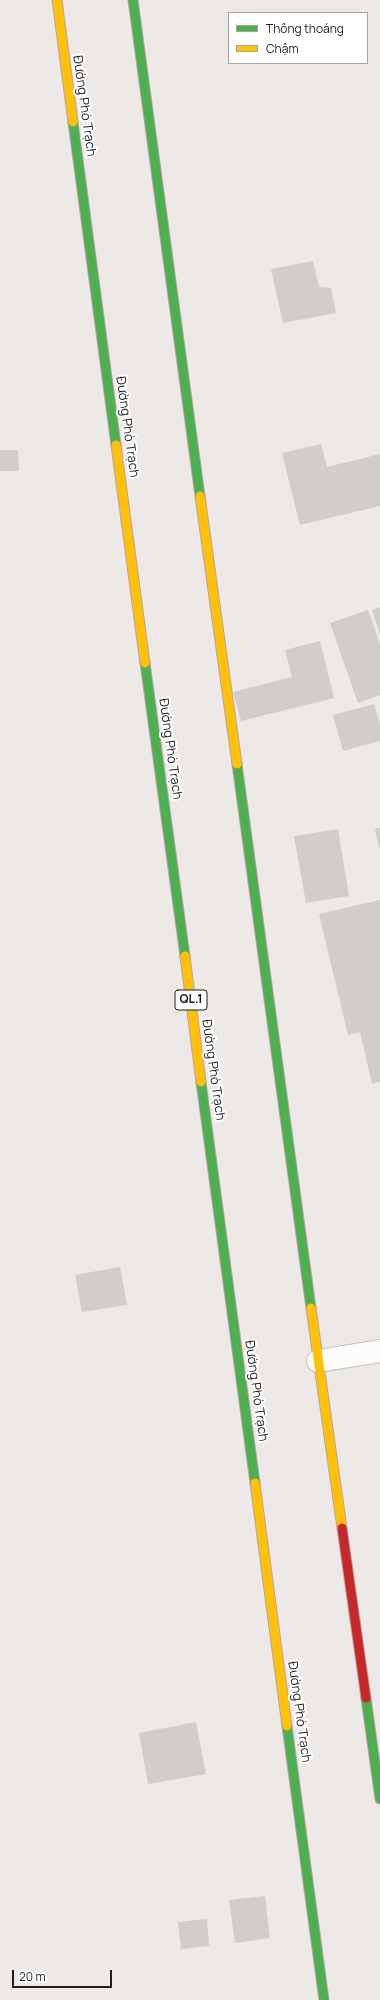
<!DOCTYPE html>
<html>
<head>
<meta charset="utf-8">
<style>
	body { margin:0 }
	#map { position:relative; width:380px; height:2000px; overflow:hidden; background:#ece9e6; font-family:Manrope,sans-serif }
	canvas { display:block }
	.legend { position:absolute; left:228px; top:12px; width:140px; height:52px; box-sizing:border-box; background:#fff; border:1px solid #a5a5a5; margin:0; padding:5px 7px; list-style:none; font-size:12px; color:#1d1d1d }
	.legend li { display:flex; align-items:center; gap:8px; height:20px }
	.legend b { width:20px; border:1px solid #a5a5a5 }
	.scale { position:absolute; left:12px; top:1970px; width:100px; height:18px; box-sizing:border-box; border:2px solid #1d1d1d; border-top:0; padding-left:5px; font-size:12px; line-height:14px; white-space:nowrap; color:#1d1d1d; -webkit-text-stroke:3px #fff; paint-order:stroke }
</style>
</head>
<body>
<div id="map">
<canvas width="380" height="2000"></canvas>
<ul class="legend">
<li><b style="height:5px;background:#4caf50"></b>Thông thoáng</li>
<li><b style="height:5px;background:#ffc107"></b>Chậm</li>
</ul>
<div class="scale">20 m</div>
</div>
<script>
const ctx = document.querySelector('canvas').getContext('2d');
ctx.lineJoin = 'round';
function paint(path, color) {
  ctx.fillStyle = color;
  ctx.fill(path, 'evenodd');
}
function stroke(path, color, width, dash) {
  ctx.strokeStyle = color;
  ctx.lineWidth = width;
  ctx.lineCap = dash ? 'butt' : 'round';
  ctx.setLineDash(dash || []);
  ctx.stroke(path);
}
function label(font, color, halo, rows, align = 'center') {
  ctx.font = font + ' Manrope,sans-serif';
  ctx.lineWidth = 4;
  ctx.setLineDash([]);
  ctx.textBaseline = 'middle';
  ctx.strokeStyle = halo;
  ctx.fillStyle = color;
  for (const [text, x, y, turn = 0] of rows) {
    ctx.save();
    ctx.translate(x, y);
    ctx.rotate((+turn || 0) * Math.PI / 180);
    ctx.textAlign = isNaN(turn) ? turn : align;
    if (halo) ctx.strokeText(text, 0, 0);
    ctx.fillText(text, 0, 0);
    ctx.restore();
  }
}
paint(new Path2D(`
	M313 261 319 287 331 288 336 313 283 323 271 269Z
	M321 444 327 467 380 454V506L300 525 282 453Z
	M0 450H18L19 471H0Z
	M380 607V635L372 610Z
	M368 610 380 644V695L358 703 330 623Z
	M320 641 334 698 241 721 233 692 292 677 285 650Z
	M374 704 380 724V741L343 751 333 715Z
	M380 828V848H379L375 829Z
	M338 829 349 896 306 903 294 836Z
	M380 900V1082L372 1084 360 1032 348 1035 319 914Z
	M120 1267 127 1305 82 1312 75 1275Z
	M196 1722 206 1774 148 1784 139 1733Z
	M265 1896 270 1938 235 1943 229 1900Z
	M207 1919 209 1946 181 1949 178 1922Z`), '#d0cdcb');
const street = new Path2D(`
	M318 1361 380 1351`);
const fast = new Path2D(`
	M133 0 200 496
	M73 122 116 445
	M145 663 185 956
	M237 764 311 1308
	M201 1082 255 1483
	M366 1698 380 1799
	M287 1726 324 2000`);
const slow = new Path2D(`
	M57 0 73 122
	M116 445 145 663
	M200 496 237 764
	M185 956 201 1082
	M311 1308 342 1528
	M255 1483 287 1726`);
const jam = new Path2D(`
	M342 1528 366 1698`);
stroke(street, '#c3c1c0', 24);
stroke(fast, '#bf9eab', 11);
stroke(slow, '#bf9eab', 11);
stroke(jam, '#bf9eab', 11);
stroke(street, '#fcfcfb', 22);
stroke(fast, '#4caf50', 9);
stroke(slow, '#ffc107', 9);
stroke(jam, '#c62828', 9);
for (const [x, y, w] of [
	[191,1000,32]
]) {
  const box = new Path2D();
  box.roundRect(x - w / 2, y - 10, w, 20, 3);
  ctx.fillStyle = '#fff';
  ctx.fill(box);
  stroke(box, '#1d1d1d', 1);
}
label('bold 12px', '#1d1d1d', null, [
	["QL.1",191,1000]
]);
label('13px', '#1d1d1d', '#fff', [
	["Đường Phò Trạch",84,106,82],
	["Đường Phò Trạch",127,427,82],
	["Đường Phò Trạch",170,749,82],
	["Đường Phò Trạch",213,1070,82],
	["Đường Phò Trạch",256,1391,82],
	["Đường Phò Trạch",299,1712,82]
]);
</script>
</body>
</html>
